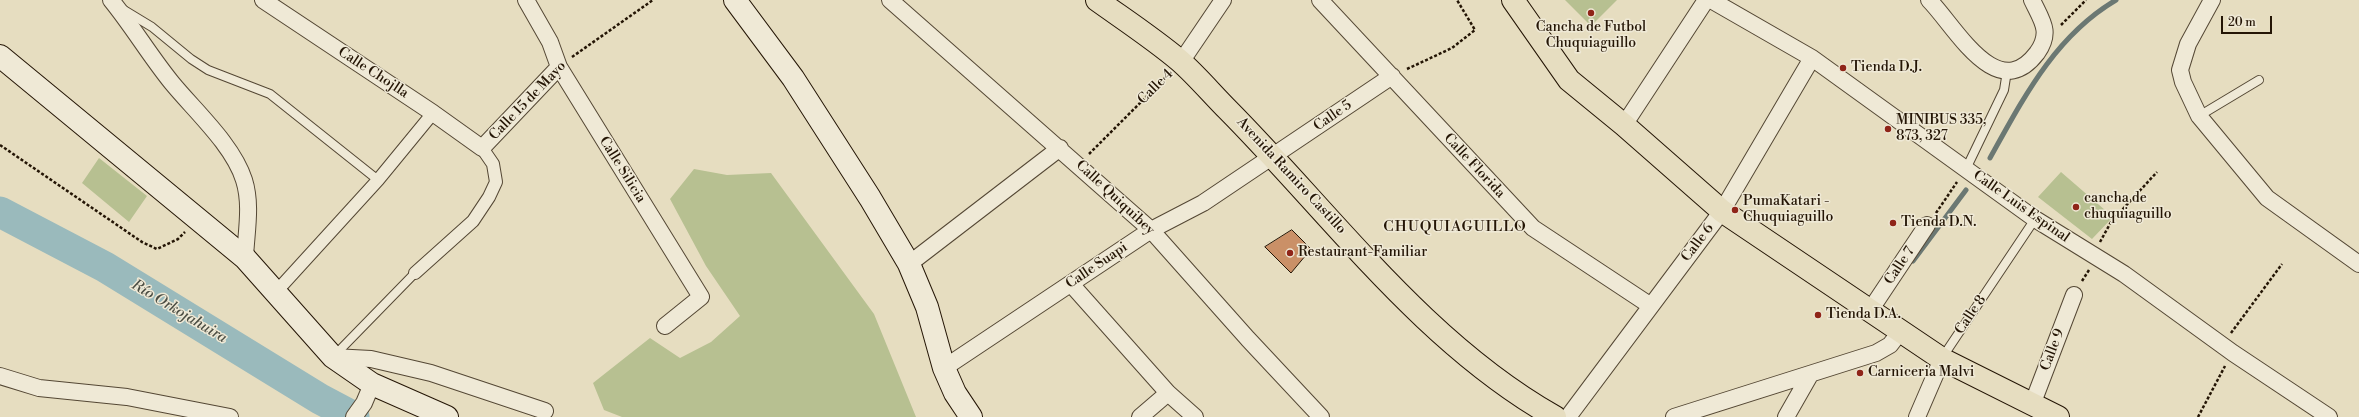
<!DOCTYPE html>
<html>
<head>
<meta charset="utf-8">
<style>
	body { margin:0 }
	#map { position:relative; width:2359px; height:417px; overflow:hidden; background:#e6ddc0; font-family:"Libre Bodoni",serif }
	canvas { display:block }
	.scale { position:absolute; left:2221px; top:16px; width:51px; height:18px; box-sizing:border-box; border:2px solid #241505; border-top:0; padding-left:5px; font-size:12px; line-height:14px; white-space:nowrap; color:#241505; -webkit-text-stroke:3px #efe9d6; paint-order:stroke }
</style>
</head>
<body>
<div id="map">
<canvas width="2359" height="417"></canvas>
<div class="scale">20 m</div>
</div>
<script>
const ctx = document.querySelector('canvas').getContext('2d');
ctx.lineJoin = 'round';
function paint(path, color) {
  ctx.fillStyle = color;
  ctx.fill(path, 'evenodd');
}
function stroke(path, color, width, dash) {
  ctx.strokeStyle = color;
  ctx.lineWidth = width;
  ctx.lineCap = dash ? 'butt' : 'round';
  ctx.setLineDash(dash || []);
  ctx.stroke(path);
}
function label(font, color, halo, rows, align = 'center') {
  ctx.font = font + ' "Libre Bodoni",serif';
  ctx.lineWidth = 3;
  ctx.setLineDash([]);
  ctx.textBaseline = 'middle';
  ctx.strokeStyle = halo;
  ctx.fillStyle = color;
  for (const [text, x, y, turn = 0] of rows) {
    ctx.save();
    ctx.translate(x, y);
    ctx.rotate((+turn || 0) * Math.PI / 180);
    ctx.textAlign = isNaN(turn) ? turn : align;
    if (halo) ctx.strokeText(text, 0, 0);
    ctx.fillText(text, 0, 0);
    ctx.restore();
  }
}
paint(new Path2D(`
	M1565 0H1617L1591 26Z
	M99 158 147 196 129 222 82 183Z
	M694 169 727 175 771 173 874 314 916 417H622L604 410 593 383 650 338 680 358 711 342 740 316 706 266 670 199Z
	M2061 172 2113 217 2092 239 2038 197Z`), '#b7c091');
stroke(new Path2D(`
	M1990 158C2024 97 2055 36 2116 0
	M1913 261 1966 190`), '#6b7873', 5);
stroke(new Path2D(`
	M0 212 105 267 320 399 354 417`), '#9ababc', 31);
const building = new Path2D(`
	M1292 230 1311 249 1291 273 1265 247Z`);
paint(building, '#ca9067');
stroke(building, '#241505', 1);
const service = new Path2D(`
	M124 10 152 27 191 59 208 70 270 94 378 180
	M2199 116 2259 80
	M1966 169 2004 90 2007 71
	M333 357 415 273
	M1942 358 2035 219`);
const pedestrian = new Path2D(`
	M415 273 473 221 489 197 496 182 493 164 482 148
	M275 293 378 180 433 113`);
const minor = new Path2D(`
	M111 0C133 27 150 56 172 83 195 111 233 145 244 180 252 205 246 233 245 258
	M263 0 433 113 482 148 559 67
	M526 0 550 42 559 67 701 297 665 326
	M890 0 1151 230 1248 339 1321 417
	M1320 0 1533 228 1651 306
	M1711 0 1812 58 2035 219 2124 274 2233 353 2329 417
	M1929 0C1955 26 1997 106 2037 53 2052 32 2042 21 2032 0
	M2212 0 2188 44 2180 70 2183 82 2199 116 2267 198 2359 264
	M1181 62 1223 0
	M1624 125 1706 0
	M909 264 1060 148
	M1071 284 1168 393 1195 417
	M1869 312 1927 225
	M333 357 371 359 431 373 545 411
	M944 368 1151 230 1203 203 1392 76
	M0 376 39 388 127 397 230 417
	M2032 405 2074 295
	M354 417 364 403 372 384
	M1140 417 1168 393
	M1568 417 1722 211 1812 58
	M1674 417 1876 353 1890 345 1900 332
	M1786 417 1810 375
	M1917 417 1942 359`);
const secondary = new Path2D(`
	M735 0 793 78 870 198 909 264 927 307 944 368 955 393 971 417
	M0 56 245 258 333 357 372 384 447 417`);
const primary = new Path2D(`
	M1097 0C1125 20 1154 39 1180 61 1197 76 1212 94 1228 110 1332 215 1424 343 1555 417`);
const trunk = new Path2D(`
	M1513 0 1569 80 1624 125 1722 211 1942 359 2058 417`);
stroke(service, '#544734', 10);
stroke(pedestrian, '#544734', 14);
stroke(minor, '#544734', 18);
stroke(secondary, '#241505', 24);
stroke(primary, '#241505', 24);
stroke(trunk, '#241505', 24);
stroke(new Path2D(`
	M2061 25 2086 0
	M572 57 653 0
	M1407 69 1452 48 1475 30 1457 0
	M0 145 142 242 157 249 178 239 185 232
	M1089 154 1168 75
	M1936 213 1957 182
	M2100 242 2111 222 2157 172
	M2082 281 2089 270
	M2231 333 2282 264
	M2198 417 2225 366`), '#241505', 2.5, [3, 2]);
stroke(service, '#efe9d6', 8);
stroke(pedestrian, '#efe9d6', 12);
stroke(minor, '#efe9d6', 16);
stroke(secondary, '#efe9d6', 22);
stroke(primary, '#e6ddc0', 22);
stroke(trunk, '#e6ddc0', 22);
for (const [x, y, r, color] of [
	[1591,13,4,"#8f2418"],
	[1843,68,4,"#8f2418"],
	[1888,129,4,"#8f2418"],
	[2076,207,4,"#8f2418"],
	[1735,210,4,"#8f2418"],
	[1893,223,4,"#8f2418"],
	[1290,253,4,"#8f2418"],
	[1818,315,4,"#8f2418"],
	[1860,373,4,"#8f2418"]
]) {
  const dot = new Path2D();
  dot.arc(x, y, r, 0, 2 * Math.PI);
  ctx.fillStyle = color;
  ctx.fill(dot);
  stroke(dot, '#efe9d6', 1.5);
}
label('14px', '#241505', '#efe9d6', [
	["Cancha de Futbol",1591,28,"center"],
	["Chuquiaguillo",1591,44,"center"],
	["Tienda D.J.",1851,68],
	["MINIBUS 335,",1896,121],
	["873, 327",1896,137],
	["cancha de",2084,199],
	["chuquiaguillo",2084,215],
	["PumaKatari -",1743,202],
	["Chuquiaguillo",1743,218],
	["Tienda D.N.",1901,223],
	["Restaurant-Familiar",1298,253],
	["Tienda D.A.",1826,315],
	["Carniceria Malvi",1868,373]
], 'left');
label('14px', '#241505', '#efe9d6', [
	["Calle Chojlla",373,73,33],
	["Calle 4",1156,87,-45],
	["Calle 15 de Mayo",528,101,-46],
	["Calle 5",1333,116,-35],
	["Calle Florida",1474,166,47],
	["Calle Silicia",622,170,58],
	["Avenida Ramiro Castillo",1291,176,47],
	["Calle Quiquibey",1115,198,43],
	["Calle Luis Espinal",2021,207,35],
	["Calle 6",1698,243,-53],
	["Calle Suapi",1097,266,-34],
	["Calle 7",1900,266,-56],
	["Calle 8",1971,315,-56],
	["Calle 9",2053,350,-69]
]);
ctx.letterSpacing = '1px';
label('15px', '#241505', '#efe9d6', [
	["CHUQUIAGUILLO",1455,227]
]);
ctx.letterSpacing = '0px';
label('italic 15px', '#4d4f45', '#efe9d6', [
	["Río Orkojahuira",179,312,31]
]);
</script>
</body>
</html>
